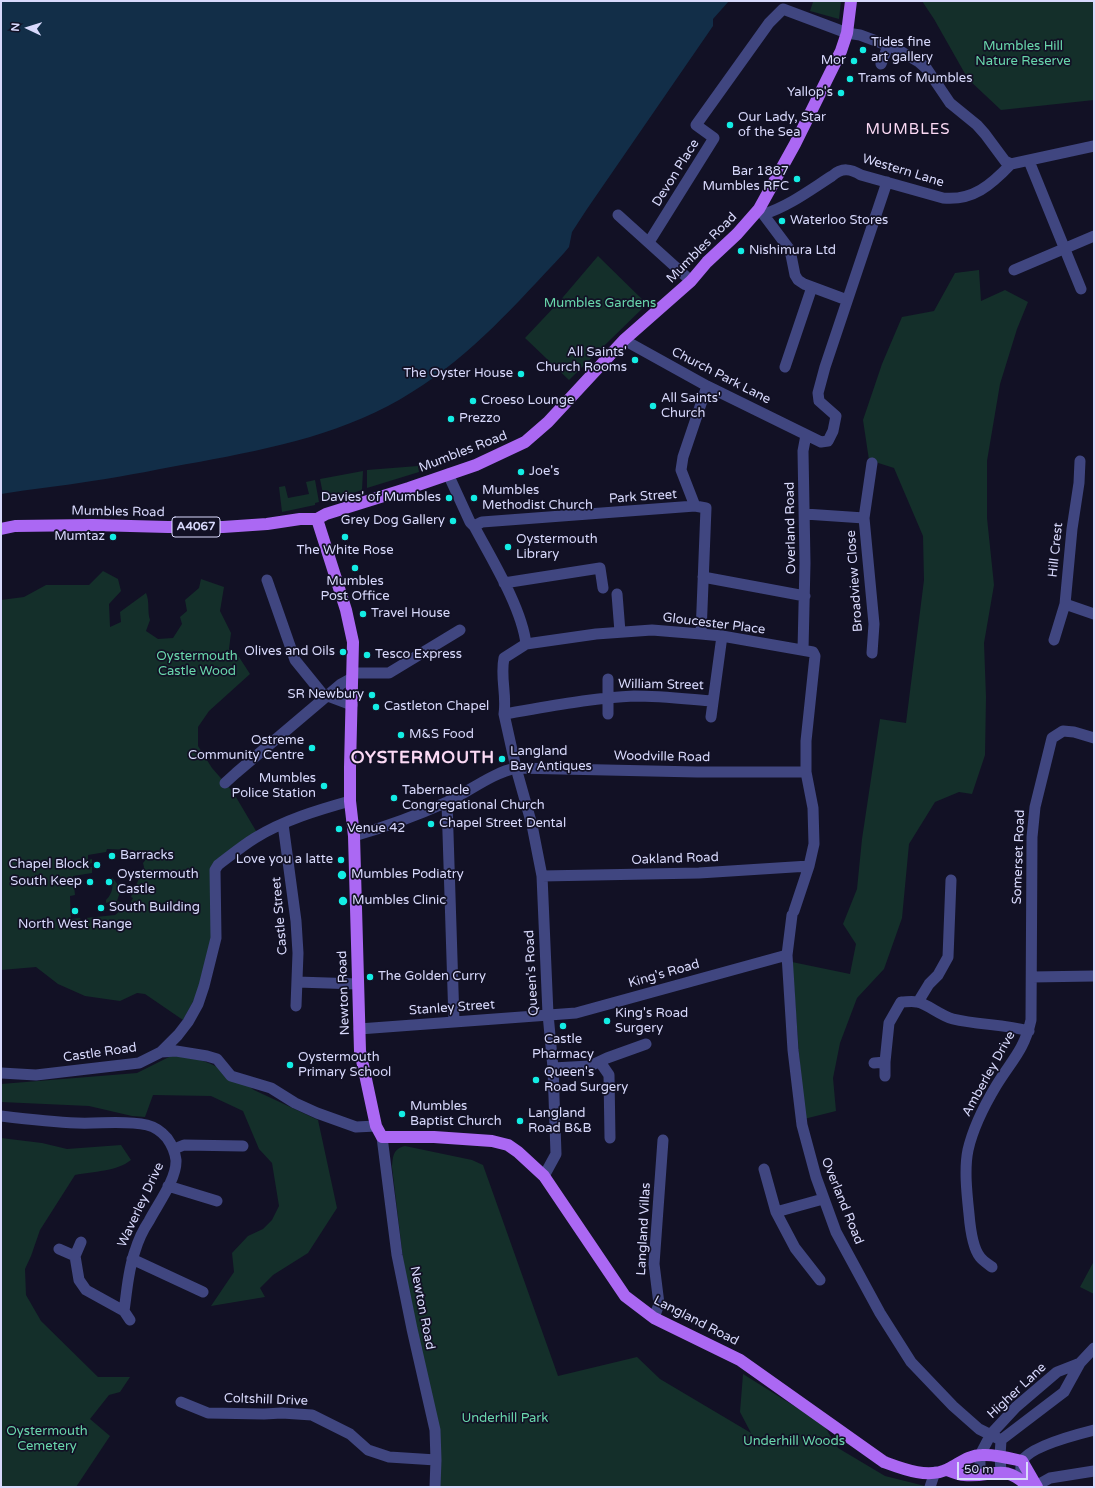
<!DOCTYPE html>
<html>
<head>
<meta charset="utf-8">
<style>
	body { margin:0 }
	#map { position:relative; width:1095px; height:1488px; overflow:hidden; background:#121125; font-family:"Varela Round",sans-serif }
	canvas { display:block }
	.frame { position:absolute; inset:0; border:2px solid #d8d9fc; pointer-events:none }
	.north { position:absolute; left:8px; top:8px; width:40px; height:40px; -webkit-text-stroke:3px #121125; paint-order:stroke; rotate:274deg; font-size:11px; font-weight:700; line-height:16px; text-align:center; color:#d8d9fc }
	.north::after { content:''; display:block; margin:auto; width:14px; height:18px; background:#d8d9fc; clip-path:polygon(50% 0,100% 100%,50% 72%,0 100%) }
	.scale { position:absolute; left:957px; top:1462px; width:71px; height:18px; box-sizing:border-box; border:2px solid #d8d9fc; border-top:0; padding-left:5px; font-size:12px; line-height:14px; white-space:nowrap; color:#d8d9fc; -webkit-text-stroke:3px #121125; paint-order:stroke }
</style>
</head>
<body>
<div id="map">
<canvas width="1095" height="1488"></canvas>
<div class="frame"></div>
<div class="north">N</div>
<div class="scale">50 m</div>
</div>
<script>
const ctx = document.querySelector('canvas').getContext('2d');
ctx.lineJoin = 'round';
function paint(path, color) {
  ctx.fillStyle = color;
  ctx.fill(path, 'evenodd');
}
function stroke(path, color, width, dash) {
  ctx.strokeStyle = color;
  ctx.lineWidth = width;
  ctx.lineCap = dash ? 'butt' : 'round';
  ctx.setLineDash(dash || []);
  ctx.stroke(path);
}
function label(font, color, halo, rows, align = 'center') {
  ctx.font = font + ' "Varela Round",sans-serif';
  ctx.lineWidth = 3.5;
  ctx.setLineDash([]);
  ctx.textBaseline = 'middle';
  ctx.strokeStyle = halo;
  ctx.fillStyle = color;
  for (const [text, x, y, turn = 0] of rows) {
    ctx.save();
    ctx.translate(x, y);
    ctx.rotate((+turn || 0) * Math.PI / 180);
    ctx.textAlign = isNaN(turn) ? turn : align;
    if (halo) ctx.strokeText(text, 0, 0);
    ctx.fillText(text, 0, 0);
    ctx.restore();
  }
}
paint(new Path2D(`
	M809 1H841L839 19 810 11 813 2Z
	M922 1H1094V100L1001 110 968 79 934 19Z
	M598 256 647 304 569 380 525 338 558 303Z
	M979 270 981 301 1005 290 1028 302 1017 329 1000 384 987 461V518L994 585 984 643 986 697 985 755 972 794 959 792 935 802 909 844 902 918 884 969 857 998 840 1043 833 1078 836 1111 804 1119 792 962 850 974 856 944 843 924 857 889 862 839 880 719 906 723 924 580 923 536 894 468 869 460 863 420 882 364 902 317 934 311 955 273Z
	M418 466 419 472 367 488V470Z
	M363 471 362 490 335 499H324L320 479Z
	M315 480 319 502 315 503V505L282 512 279 487 285 486 288 498 309 494 306 482Z
	M103 571 118 579 121 591 109 604 110 627 121 622 120 612 146 593C150 602 147 611 150 620L146 631 158 639 173 638 182 624 180 617 187 611 185 600 199 588 201 579 224 587 220 611 231 633 229 649 239 657 250 674 209 711 198 727V746L212 768 233 792 259 836 218 865 211 939 202 985 183 1020 145 994 137 993 120 1001 85 996 58 984 36 967 1 970V600L24 597 46 585H89ZM107 849 133 850 137 854 142 851 147 858 143 863 144 867 131 897 133 898 131 902 115 915 86 918V920H81L80 918 71 919 70 896 75 895 73 876 92 873V867H88V864L92 863V859L88 860V855L106 852Z
	M112 877 121 889 117 901 123 903 111 912 110 902 106 903V900C113 893 113 887 112 877Z
	M173 1055C202 1056 231 1072 254 1090L318 1120 337 1208 308 1253 273 1275 260 1288 265 1297 211 1306 234 1272 232 1253 248 1236 263 1229 272 1220 279 1206 272 1163 259 1149 243 1111 211 1096 153 1095 145 1117 132 1116 89 1106 1 1102V1084L137 1073Z
	M1 1138 42 1143 67 1149 121 1145 131 1160C116 1172 94 1171 75 1175L40 1230 31 1256 25 1269 26 1295 41 1321 98 1377H130L120 1392 109 1395 90 1419 110 1436 76 1487H1Z
	M405 1146 472 1160 483 1165 558 1376 637 1357 660 1379 751 1433 740 1412 743 1374 823 1424 838 1448 885 1476 929 1487H439L404 1267 392 1167C393 1156 393 1149 405 1146Z
	M1094 1261V1294L1080 1287Z`), '#142f2a');
paint(new Path2D(`
	M1 1H729L713 19V26L587 209 572 232 569 247 564 253C517 303 472 355 412 392 348 433 273 448 199 462 163 468 128 476 92 481 62 486 31 489 1 494Z`), '#122e48');
stroke(new Path2D(`
	M881 64 888 46
	M1029 161 1081 289
	M1011 164 1094 146
	M760 210 790 250 795 275 798 280 804 284 847 300
	M764 214C789 206 810 190 832 176 842 167 851 169 861 175L943 198C973 201 991 185 1011 164
	M618 215 691 281
	M649 242 714 138 696 125 769 23 783 9 847 33 860 35 895 48 919 62 927 69 950 103 977 125 985 134 1005 161 1011 164
	M1014 270 1094 236
	M624 340 707 386 821 442 828 441 833 431 836 416 819 401 818 393 825 367 887 182
	M785 367 812 287
	M872 463 864 518 874 624 872 653
	M448 474 470 522 474 526C491 558 522 608 526 644
	M695 506 681 470 683 457 707 386
	M805 514 864 518
	M474 526 482 522 695 506 706 508 701 634
	M703 577 805 596
	M267 580 295 660 325 697
	M504 583 600 568 603 588
	M617 594 620 632
	M1065 604 1094 614
	M1054 640 1065 604 1072 529 1079 483 1080 461
	M803 650 805 563 803 451 806 435
	M353 673H389L460 630
	M608 679V714
	M328 696 352 705
	M504 714C547 707 590 698 634 696 660 696 687 699 713 701
	M711 717 722 636
	M225 783 236 773 341 684 352 678
	M447 802 454 1021
	M283 824 296 921 298 953 296 1006
	M354 836C385 827 418 815 447 802 470 791 492 773 516 768L697 772H806
	M542 876 699 873 809 866
	M792 915 787 955 793 1050 802 1125 816 1177 836 1232 880 1313 911 1362 953 1406 979 1429 1001 1440
	M1032 977 1094 976
	M297 982 358 984
	M918 1002 929 984 938 975 948 957 951 880
	M359 1029 576 1013 787 955
	M161 1052 176 1051 207 1056 217 1059 231 1076 271 1088 295 1103 317 1113 356 1127 376 1126
	M600 1062 609 1075 610 1138
	M874 1063 885 1062
	M553 1068 590 1066 607 1058 646 1044
	M1 1073 36 1075 139 1063 161 1052 178 1035 188 1022 198 1004 204 986 216 938 215 870 218 865C230 856 242 846 255 838 284 820 318 810 350 801
	M885 1076V1062L889 1023 901 1002C906 1002 912 1001 917 1002 926 1003 941 1016 953 1019 978 1025 1004 1024 1029 1031
	M1 1116C26 1119 51 1122 77 1123 100 1124 124 1120 147 1125 155 1127 162 1132 167 1138 172 1145 175 1152 176 1160 177 1179 157 1205 149 1221 143 1230 138 1241 135 1251 128 1270 127 1291 124 1311
	M382 1137 397 1255 412 1329 435 1430 436 1460 435 1487
	M174 1149 184 1145 243 1146
	M764 1169 776 1212 795 1248 820 1280
	M544 1176 556 1154 553 1068 548 1014 542 876 532 825 516 768 504 714C507 695 500 677 504 658L526 644 596 634 652 630 701 634 722 636 813 652 815 656 806 741V772L813 808 814 844 809 866 794 911
	M168 1186 217 1201
	M776 1212 823 1199
	M81 1242 75 1256 79 1280 86 1290 124 1311 130 1320
	M59 1249 75 1256
	M132 1259 203 1292
	M992 1267C988 1264 983 1261 980 1257 972 1247 970 1226 969 1214 967 1195 964 1169 968 1150 973 1128 984 1106 996 1086 1011 1061 1024 1051 1031 1020L1032 837 1035 807 1052 738 1063 731 1074 732 1094 738
	M654 1318 659 1304 654 1264 663 1140
	M181 1402 208 1413 264 1414 282 1413 312 1415 350 1434 368 1450 389 1457 436 1460
	M1001 1472 1000 1456 1001 1440 1064 1392 1080 1363 1094 1348
	M980 1475V1455L991 1434 1016 1407 1057 1372 1080 1363
	M1021 1479C1021 1474 1020 1465 1022 1461 1030 1446 1078 1434 1094 1430
	M930 1487 935 1472
	M1034 1487 1050 1478 1094 1471`), '#404680', 11);
stroke(new Path2D(`
	M317 519 346 610 353 642 350 767V801L354 836 360 1051 376 1126 382 1137H434L492 1141 508 1145 518 1152 544 1176 625 1296 654 1318 740 1360 884 1462C903 1469 928 1479 948 1469 959 1464 968 1455 982 1455 995 1454 1009 1458 1022 1461L1037 1487
	M1 529 15 526 93 525 168 527H223L267 524 300 519H317L326 514 409 488 476 465 525 442 548 422 624 340 691 281 707 262 737 234 759 209 795 144 841 51 847 33 851 1
	M947 1470C952 1472 959 1475 964 1475 993 1478 1004 1462 1028 1487`), '#ab68f3', 12);
for (const [x, y, r, color] of [
	[863,50,4,"#13ede4"],
	[854,61,4,"#13ede4"],
	[850,79,4,"#13ede4"],
	[841,93,4,"#13ede4"],
	[730,125,4,"#13ede4"],
	[797,179,4,"#13ede4"],
	[782,221,4,"#13ede4"],
	[741,251,4,"#13ede4"],
	[635,360,4,"#13ede4"],
	[521,374,4,"#13ede4"],
	[473,401,4,"#13ede4"],
	[653,406,4,"#13ede4"],
	[451,419,4,"#13ede4"],
	[521,472,4,"#13ede4"],
	[449,498,4,"#13ede4"],
	[474,498,4,"#13ede4"],
	[453,521,4,"#13ede4"],
	[113,537,4,"#13ede4"],
	[345,537,4,"#13ede4"],
	[508,547,4,"#13ede4"],
	[355,568,4,"#13ede4"],
	[363,614,4,"#13ede4"],
	[343,652,4,"#13ede4"],
	[367,655,4,"#13ede4"],
	[372,695,4,"#13ede4"],
	[376,707,4,"#13ede4"],
	[401,735,4,"#13ede4"],
	[312,748,4,"#13ede4"],
	[502,759,4,"#13ede4"],
	[324,786,4,"#13ede4"],
	[394,798,4,"#13ede4"],
	[431,824,4,"#13ede4"],
	[339,829,4,"#13ede4"],
	[112,856,4,"#13ede4"],
	[341,860,4,"#13ede4"],
	[97,865,4,"#13ede4"],
	[342,875,5,"#13ede4"],
	[90,882,4,"#13ede4"],
	[109,882,4,"#13ede4"],
	[343,901,5,"#13ede4"],
	[101,908,4,"#13ede4"],
	[75,911,4,"#13ede4"],
	[370,977,4,"#13ede4"],
	[607,1021,4,"#13ede4"],
	[563,1026,4,"#13ede4"],
	[290,1065,4,"#13ede4"],
	[536,1080,4,"#13ede4"],
	[402,1114,4,"#13ede4"],
	[520,1121,4,"#13ede4"]
]) {
  const dot = new Path2D();
  dot.arc(x, y, r, 0, 2 * Math.PI);
  ctx.fillStyle = color;
  ctx.fill(dot);
  stroke(dot, '#121125', 1.5);
}
for (const [x, y, w] of [
	[196,527,48]
]) {
  const box = new Path2D();
  box.roundRect(x - w / 2, y - 10, w, 20, 3);
  ctx.fillStyle = '#121125';
  ctx.fill(box);
  stroke(box, '#d8d9fc', 1);
}
label('bold 12px', '#d8d9fc', null, [
	["A4067",196,527]
]);
label('13px', '#d8d9fc', '#121125', [
	["Tides fine",871,43],
	["art gallery",871,58],
	["Mor",846,61,"right"],
	["Trams of Mumbles",858,79],
	["Yallop's",833,93,"right"],
	["Our Lady, Star",738,118],
	["of the Sea",738,133],
	["Bar 1887",789,172,"right"],
	["Mumbles RFC",789,187,"right"],
	["Waterloo Stores",790,221],
	["Nishimura Ltd",749,251],
	["All Saints'",627,353,"right"],
	["Church Rooms",627,368,"right"],
	["The Oyster House",513,374,"right"],
	["All Saints'",661,399],
	["Church",661,414],
	["Croeso Lounge",481,401],
	["Prezzo",459,419],
	["Joe's",529,472],
	["Mumbles",482,491],
	["Methodist Church",482,506],
	["Davies' of Mumbles",441,498,"right"],
	["Grey Dog Gallery",445,521,"right"],
	["Mumtaz",105,537,"right"],
	["Oystermouth",516,540],
	["Library",516,555],
	["The White Rose",345,551,"center"],
	["Mumbles",355,582,"center"],
	["Post Office",355,597,"center"],
	["Travel House",371,614],
	["Olives and Oils",335,652,"right"],
	["Tesco Express",375,655],
	["SR Newbury",364,695,"right"],
	["Castleton Chapel",384,707],
	["M&S Food",409,735],
	["Ostreme",304,741,"right"],
	["Community Centre",304,756,"right"],
	["Langland",510,752],
	["Bay Antiques",510,767],
	["Mumbles",316,779,"right"],
	["Police Station",316,794,"right"],
	["Tabernacle",402,791],
	["Congregational Church",402,806],
	["Chapel Street Dental",439,824],
	["Venue 42",347,829],
	["Barracks",120,856],
	["Love you a latte",333,860,"right"],
	["Chapel Block",89,865,"right"],
	["Oystermouth",117,875],
	["Castle",117,890],
	["Mumbles Podiatry",351,875],
	["South Keep",82,882,"right"],
	["Mumbles Clinic",352,901],
	["South Building",109,908],
	["North West Range",75,925,"center"],
	["The Golden Curry",378,977],
	["King's Road",615,1014],
	["Surgery",615,1029],
	["Castle",563,1040,"center"],
	["Pharmacy",563,1055,"center"],
	["Oystermouth",298,1058],
	["Primary School",298,1073],
	["Queen's",544,1073],
	["Road Surgery",544,1088],
	["Mumbles",410,1107],
	["Baptist Church",410,1122],
	["Langland",528,1114],
	["Road B&B",528,1129]
], 'left');
label('13px', '#69d7ac', '#121125', [
	["Mumbles Hill",1023,47],
	["Nature Reserve",1023,62],
	["Mumbles Gardens",600,304],
	["Oystermouth",197,657],
	["Castle Wood",197,672],
	["Underhill Park",505,1419],
	["Oystermouth",47,1432],
	["Cemetery",47,1447],
	["Underhill Woods",794,1442]
]);
label('13px', '#d8d9fc', '#121125', [
	["Western Lane",903,171,17],
	["Devon Place",676,173,-58],
	["Mumbles Road",702,248,-45],
	["Church Park Lane",721,376,27],
	["Mumbles Road",463,452,-21],
	["Park Street",643,497,-4],
	["Mumbles Road",118,512,1],
	["Overland Road",791,528,-91],
	["Hill Crest",1056,550,-84],
	["Broadview Close",855,581,-94],
	["Gloucester Place",714,624,7],
	["William Street",661,685,1],
	["Woodville Road",662,757,1],
	["Somerset Road",1019,857,-88],
	["Oakland Road",675,859,-2],
	["Castle Street",280,916,-95],
	["Queen's Road",532,973,-93],
	["King's Road",664,974,-16],
	["Newton Road",344,993,-92],
	["Stanley Street",452,1008,-4],
	["Castle Road",100,1053,-8],
	["Amberley Drive",989,1074,-61],
	["Overland Road",842,1201,68],
	["Waverley Drive",141,1205,-65],
	["Langland Villas",644,1229,-87],
	["Newton Road",422,1308,79],
	["Langland Road",696,1321,27],
	["Higher Lane",1017,1391,-43],
	["Coltshill Drive",266,1400,2]
]);
ctx.letterSpacing = '1px';
label('15px', '#fcdaf5', '#121125', [
	["MUMBLES",908,130]
]);
ctx.letterSpacing = '0px';
ctx.letterSpacing = '1px';
label('bold 17px', '#fcdaf5', '#121125', [
	["OYSTERMOUTH",423,759]
]);
ctx.letterSpacing = '0px';
</script>
</body>
</html>
